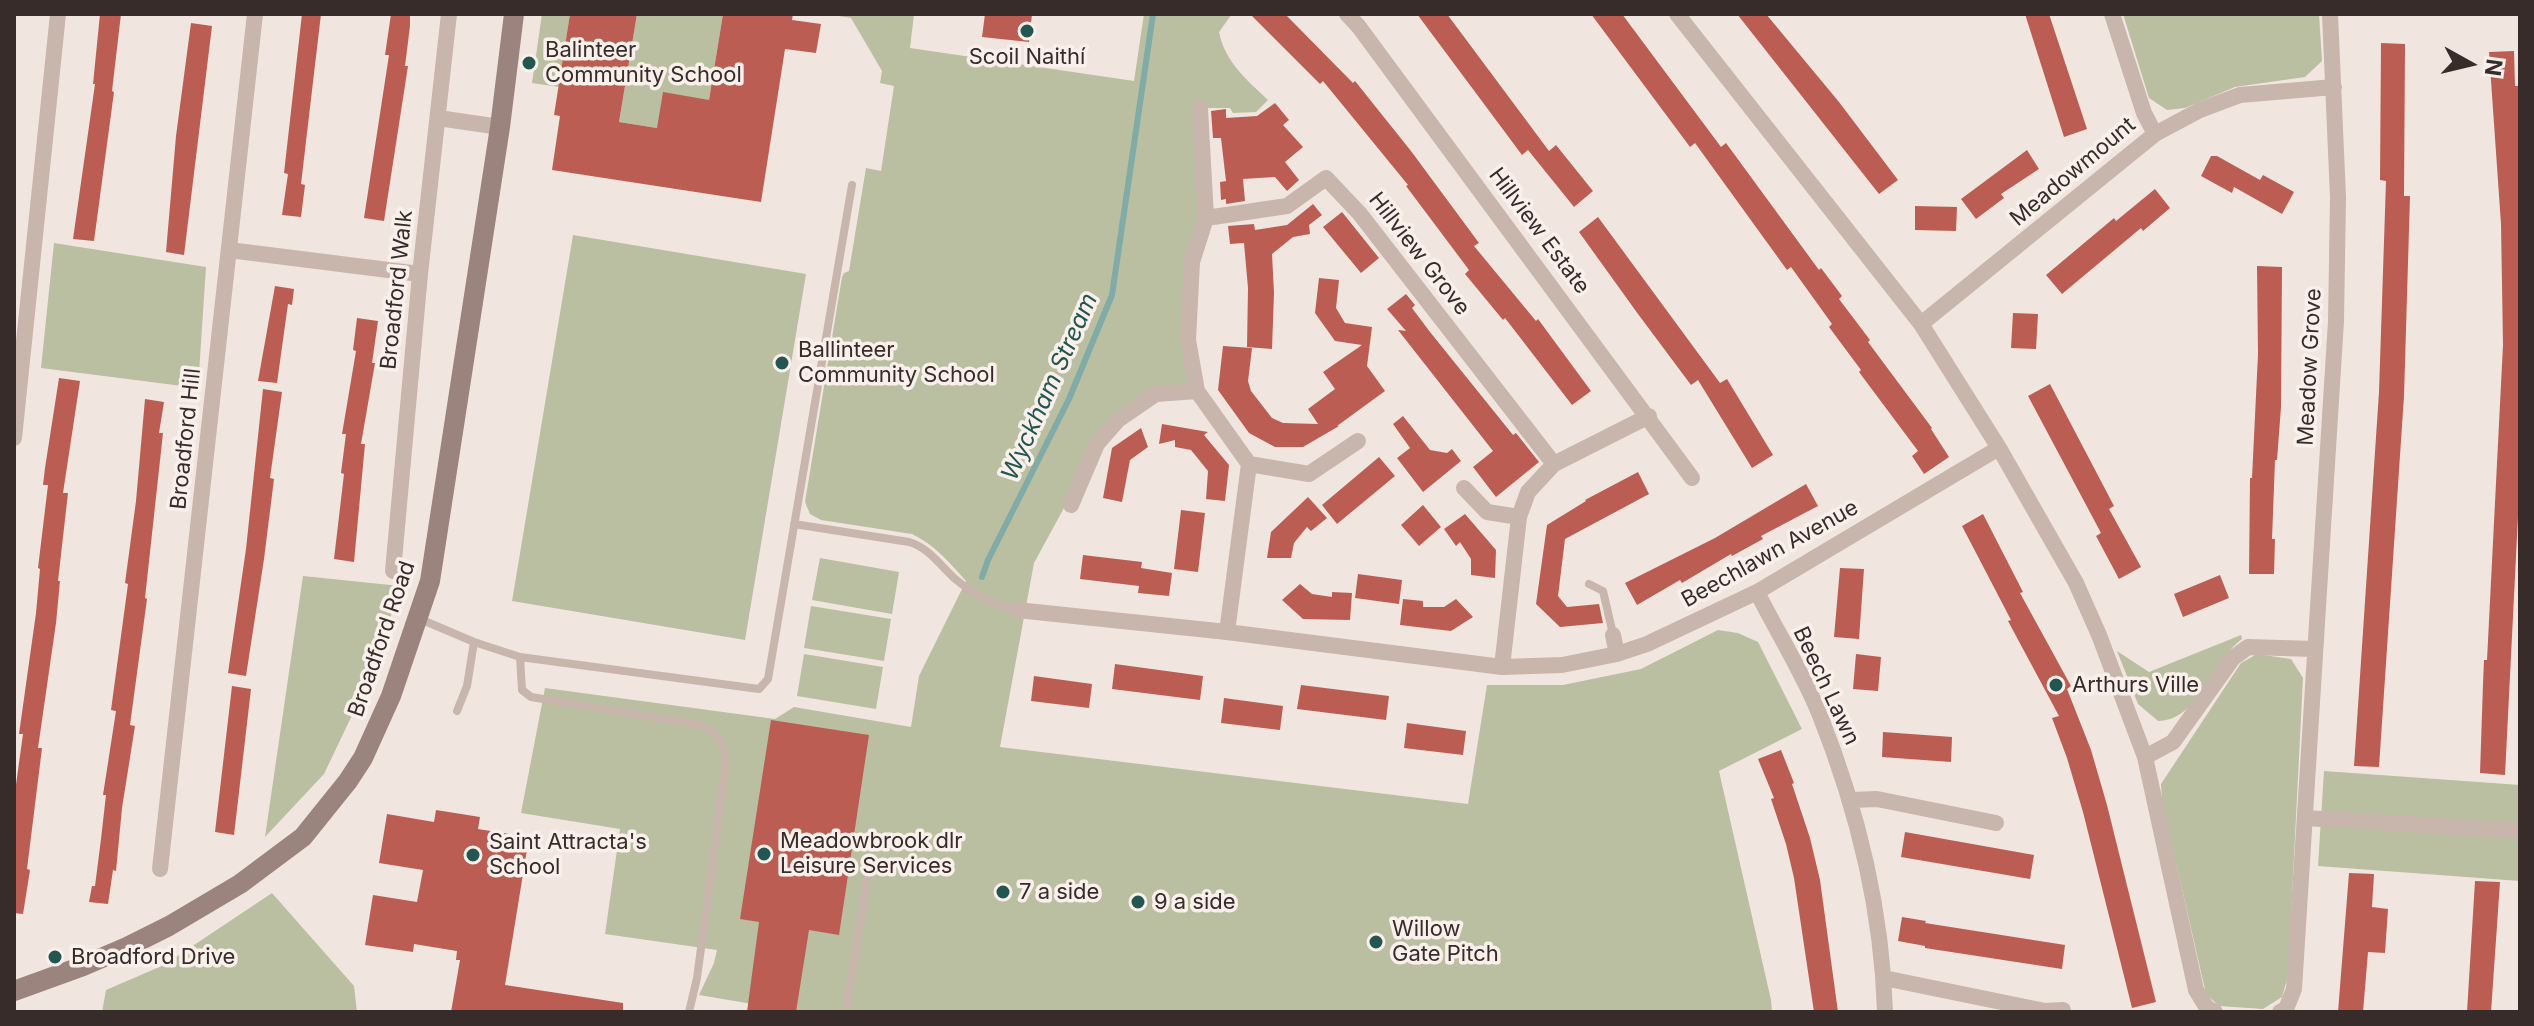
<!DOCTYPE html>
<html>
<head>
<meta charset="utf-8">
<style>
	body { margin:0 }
	#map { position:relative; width:2534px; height:1026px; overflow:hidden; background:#f1e6df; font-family:Inter,sans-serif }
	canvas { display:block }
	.frame { position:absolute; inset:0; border:16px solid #372c2a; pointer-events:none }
	.north { position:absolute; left:2430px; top:24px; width:80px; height:80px; -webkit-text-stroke:6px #f9f0eb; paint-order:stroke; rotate:98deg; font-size:22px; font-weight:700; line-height:32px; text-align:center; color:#372c2a }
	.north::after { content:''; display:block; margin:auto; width:28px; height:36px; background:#372c2a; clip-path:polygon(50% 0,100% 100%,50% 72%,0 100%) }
</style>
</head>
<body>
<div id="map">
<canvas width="2534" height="1026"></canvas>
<div class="frame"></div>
<div class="north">N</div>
</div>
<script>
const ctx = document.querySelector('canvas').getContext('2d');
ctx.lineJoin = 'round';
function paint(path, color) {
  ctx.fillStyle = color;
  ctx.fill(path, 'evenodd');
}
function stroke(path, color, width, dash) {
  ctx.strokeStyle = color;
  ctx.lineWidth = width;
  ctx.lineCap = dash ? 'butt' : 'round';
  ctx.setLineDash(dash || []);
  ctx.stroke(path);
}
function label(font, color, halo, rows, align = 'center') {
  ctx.font = font + ' Inter,sans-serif';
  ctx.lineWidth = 7;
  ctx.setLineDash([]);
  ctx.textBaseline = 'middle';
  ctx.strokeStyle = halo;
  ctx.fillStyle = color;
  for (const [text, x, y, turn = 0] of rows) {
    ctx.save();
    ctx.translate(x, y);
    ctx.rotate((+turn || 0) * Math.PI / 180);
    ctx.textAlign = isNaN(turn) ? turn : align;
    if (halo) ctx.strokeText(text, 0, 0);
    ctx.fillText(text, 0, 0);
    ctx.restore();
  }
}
paint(new Path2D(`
	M542 14H570L559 87 532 83Z
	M637 14H723L709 100 657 128 619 122Z
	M826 14H914L910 48 1134 81 1144 14H1232L1219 32C1225 62 1247 80 1268 100L1256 112 1233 113 1230 108H1204L1206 166 1192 266 1193 387 1114 416 1034 563 1000 747 1468 804 1487 685H1563L1641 669 1718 630 1738 633 1758 642 1802 729 1719 771 1771 1000 1772 1012H800L699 995 714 963 717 950 605 934 620 829 521 813 545 688 775 719 794 707 911 727 919 676 966 581C949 562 935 545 912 534L821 520 810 514 805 502 842 277 844 273 849 271 866 168 881 171 894 86 880 83 882 71 851 18Z
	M2123 14H2319L2322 61 2305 77 2235 87 2185 108 2167 110 2149 98Z
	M573 235 806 274 745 640 512 601Z
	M54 243 206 267 198 388 41 368Z
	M820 558 899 572 892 614 812 600Z
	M303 576 400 586 376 665 324 774 265 837Z
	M811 606 891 619 884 661 804 648Z
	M2241 635 2242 639C2211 662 2200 720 2158 721L2138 704 2117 651 2149 672Z
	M804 654 883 667 876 709 797 696Z
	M2257 654 2291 659 2303 678 2288 976 2282 997 2263 1009 2219 1006 2206 994 2162 801 2161 784 2241 663Z
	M2324 771 2520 785V881L2318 866Z
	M272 893 354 986 357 1012H102L106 990 164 965Z`), '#b9bfa0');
stroke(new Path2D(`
	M982 577 988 560 1069 399 1112 295 1153 14`), '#80aba7', 6);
paint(new Path2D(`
	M100 14H121L112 91 114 92 94 241 73 239 95 84H93Z
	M302 14H321L301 184 305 185 301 217 282 215 288 174 284 173Z
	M391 14H410V26L405 66H408L384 221 364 218 389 55H385Z
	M570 14H637L619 122 657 128 663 92 709 100 723 14H793L792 20 821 24 816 53 785 49 761 202 552 170 560 116 554 115Z
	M985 14H1032L1029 42 982 37Z
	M1250 14H1285L1353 83 1355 81 1411 151 1479 243 1474 246 1536 321 1538 319 1591 391 1572 405 1505 318 1503 320 1465 274 1469 270 1406 186 1408 185 1323 81 1320 84Z
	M1417 14H1447L1549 151 1556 145 1593 191 1574 207 1528 150 1522 155Z
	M1591 14H1622L1721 147 1726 143 1819 270 1821 268 1842 296 1839 299 1870 340 1868 342 1932 428 1931 429 1949 457 1924 474 1912 456 1918 451 1859 372 1861 370 1829 327 1832 324 1791 267 1787 270 1695 143 1690 147Z
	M1737 14H1766L1839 102 1898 180 1879 194Z
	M2025 14H2049L2087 129 2064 137Z
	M191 23 212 26 184 255 166 252 176 136Z
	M2381 43 2405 44 2404 196H2410L2404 396 2379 767 2354 766 2379 392 2386 181 2380 180Z
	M2514 51 2515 86H2518L2520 128V477L2505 775 2480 773 2483 684 2484 660H2487L2503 345 2501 224 2489 52Z
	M1275 103 1289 120 1283 125 1303 147 1285 162 1299 180 1287 191 1275 177 1243 179 1245 201 1226 204V199L1221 200 1220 182 1226 181 1221 138H1213L1211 111 1226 109V118L1257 116Z
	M2027 150 2039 169 2001 194 2004 198 1976 219 1961 199Z
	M2211 156H2217L2260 180 2263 175 2294 192 2282 214 2234 187 2232 193 2201 176Z
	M2155 189 2170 208 2143 231 2141 228 2062 294 2046 275 2114 218 2116 221Z
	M1313 204 1322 215 1309 225 1310 234 1293 237 1272 254 1274 293 1272 349 1247 347 1248 288 1244 243 1230 244 1228 226 1254 224 1255 230 1287 225Z
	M1915 206 1957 207 1956 231 1915 230Z
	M1342 212 1379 258 1361 273 1323 227Z
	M1598 217 1720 383 1727 379 1773 455 1752 468 1698 380 1691 385 1638 314 1579 232Z
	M2257 266 2282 267 2281 407 2277 460H2275L2272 539H2275L2274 574H2249L2250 478H2252L2258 354Z
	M1319 278 1339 280 1336 308 1345 323 1372 327 1367 366 1385 391 1337 426H1339L1303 447H1275L1249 433 1218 390 1223 346 1252 348 1248 381 1251 391 1272 418 1283 423 1318 424 1308 409 1335 389 1323 372 1362 345 1335 341 1315 313Z
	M275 286 294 289 292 305 288 304 277 383 258 381Z
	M1406 294 1415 305 1412 308 1430 332 1513 435 1516 433 1539 462 1496 497 1473 467 1493 451 1398 330 1406 331 1387 309Z
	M2013 313 2038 314 2036 349 2011 348Z
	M357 318 378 321 372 363H375L361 444H365L354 562 334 559 344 474 341 473 346 434H342L356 351 353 350Z
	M59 378 80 381 63 493H68L58 581H60L56 623 38 748H42L27 869 30 870 23 914 14 913V799L23 734H19L36 613 40 569 38 568 48 485H43L45 468Z
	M2050 384 2114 506 2109 509 2141 567 2119 579 2096 536 2101 533 2028 396Z
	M263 389 282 392 270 478 274 479 264 559 246 676 228 673 246 549Z
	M145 399 164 402 159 433H163L145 598 147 599 130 725 135 726 122 808 116 871 113 870 108 904 89 902 92 886H95L101 839 106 795H103L116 711 111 710 128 584 125 583 136 501Z
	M1403 416 1430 450 1447 453 1452 449 1461 461 1423 492 1397 458 1410 448 1393 424Z
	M1162 424 1208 432 1204 435 1229 465 1225 501 1206 499 1208 471 1191 450 1175 447V440L1159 444Z
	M1141 428 1148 447 1130 460 1122 502 1103 498 1112 448Z
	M1379 457 1395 476 1337 524 1322 505Z
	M1638 472 1649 494 1565 539 1558 596 1567 607 1599 604 1603 623 1560 627 1536 604 1547 525 1586 501 1585 500Z
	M1806 484 1818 506 1761 536 1763 539 1732 556 1731 554 1682 583 1680 580 1637 605 1625 583 1715 538Z
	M1308 497 1327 518 1311 531 1307 527 1294 543 1291 558H1267L1271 532Z
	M1423 505 1441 527 1419 546 1401 525Z
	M1181 510 1205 513 1198 572 1174 569Z
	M1465 514 1496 550 1495 578 1471 575V559L1460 542 1456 546 1444 529Z
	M1983 514 2023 592 2020 593 2071 686 2067 689 2091 750 2107 805 2156 1002 2132 1008 2083 812 2067 758 2052 718 2059 716 2008 621 2011 620 1962 526Z
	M1083 555 1142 562 1141 568 1172 573 1169 596 1138 593 1139 586 1080 579Z
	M1840 568 1864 569 1859 639 1834 637Z
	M1358 574 1402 580 1399 604 1355 598Z
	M2220 575 2229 598 2183 617 2174 594Z
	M1300 584 1312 594 1332 597V592L1352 593 1350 620 1303 619 1282 600Z
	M1403 599 1423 601V607H1444L1456 599 1473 617 1451 631 1400 625Z
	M1856 654 1881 657 1878 691 1853 689Z
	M1115 664 1203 676 1200 700 1112 689Z
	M1034 676 1092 684 1089 708 1031 701Z
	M1301 685 1389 696 1386 720 1297 709Z
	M232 686 251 689 234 835 215 832Z
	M1224 698 1283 706 1280 730 1221 723Z
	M771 720 869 735 839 935 809 930 796 1012H747L759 922 740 919Z
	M1407 723 1466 731 1463 755 1404 748Z
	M1883 732 1952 737 1951 762 1882 757Z
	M1781 750 1794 783 1792 784 1810 838 1820 880 1838 1012H1814L1794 878 1786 844 1771 799 1774 798 1758 759Z
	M436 810 480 817 478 829 529 837 505 985 623 1003V1012H451L460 960H456L457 951 414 944 413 952 365 945 373 895 417 902 423 870 379 863 387 814 434 822Z
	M1905 832 2034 855 2030 879 1901 857Z
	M2349 873 2374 874 2372 907 2388 909 2385 953 2368 952 2363 1012H2338Z
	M2475 881 2500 882 2491 1012H2467Z
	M1902 917 1926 921 1925 923 2065 945 2062 969 1925 948V946L1898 941Z`), '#bb5d52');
stroke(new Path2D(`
	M794 524 909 542C929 548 939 564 954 578 972 593 994 606 1017 610
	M1589 584 1603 591 1613 634
	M420 619 474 642 520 657 759 689 768 679 852 185
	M520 657 522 690 531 697 696 724C719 730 727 745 725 768L697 978 689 1012
	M457 711 467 686 474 642
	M846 1012 868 871`), '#c8b5ac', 8);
stroke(new Path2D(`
	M1347 14 1359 27 1692 478
	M1677 14 1921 324 1999 448 2076 583 2099 635 2145 757 2196 990 2207 1008 2215 1012
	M2112 14 2144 113 2155 134
	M1200 108 1206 218 1192 262 1188 340 1197 391 1249 464 1227 632
	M438 118 500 127
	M1206 218 1287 206 1326 178 1360 214 1554 464
	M229 250 420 274
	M1921 324 2155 134 2200 110 2240 95 2334 87
	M14 438 58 14
	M1249 464 1309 474 1358 441
	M1464 488 1487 512 1519 517
	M1071 505 1097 444 1118 420 1156 394 1197 391
	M393 571 420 274 449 14
	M1757 592C1777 632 1802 671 1819 713 1857 808 1882 910 1885 1012
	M1017 610 1227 632 1502 667 1562 665 1617 654 1647 644 1757 592 1999 448
	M1613 635 1617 654
	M1502 667 1519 517 1528 492 1554 464 1649 416
	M2145 757 2173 742 2233 658 2248 647 2314 649
	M1851 800 1877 799 1996 823
	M2305 818 2520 831
	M160 869 255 14
	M1884 978 2045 1011 2063 1010
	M2280 1012 2286 1009 2294 989 2336 321 2338 197 2330 14`), '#c8b5ac', 16);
stroke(new Path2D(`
	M14 991 83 966 127 947 169 926 240 884 303 837 348 781 363 758 391 696 430 581 500 127 514 14`), '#9b847d', 20);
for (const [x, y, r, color] of [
	[1027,31,8,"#235551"],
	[529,63,8,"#235551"],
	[782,363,8,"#235551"],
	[2056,685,8,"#235551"],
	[764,854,8,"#235551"],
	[473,855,8,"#235551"],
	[1003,892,8,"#235551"],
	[1138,902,8,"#235551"],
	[1376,942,8,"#235551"],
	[55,957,8,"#235551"]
]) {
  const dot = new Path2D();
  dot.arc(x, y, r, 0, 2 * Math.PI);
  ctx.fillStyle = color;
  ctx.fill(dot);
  stroke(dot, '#f9f0eb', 3);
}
label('22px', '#372c2a', '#f9f0eb', [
	["Balinteer",545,50],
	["Community School",545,75],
	["Scoil Naithí",1027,57,"center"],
	["Ballinteer",798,350],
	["Community School",798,375],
	["Arthurs Ville",2072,685],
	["Meadowbrook dlr",780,841],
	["Leisure Services",780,866],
	["Saint Attracta's",489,842],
	["School",489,867],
	["7 a side",1019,892],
	["9 a side",1154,902],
	["Willow",1392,929],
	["Gate Pitch",1392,954],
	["Broadford Drive",71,957]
], 'left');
label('22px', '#372c2a', '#f9f0eb', [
	["Meadowmount",2073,172,-40],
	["Hillview Estate",1539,231,53],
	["Hillview Grove",1419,254,52],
	["Broadford Walk",397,290,-84],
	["Meadow Grove",2310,367,-87],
	["Broadford Hill",186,439,-84],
	["Beechlawn Avenue",1770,554,-29],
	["Broadford Road",382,639,-71],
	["Beech Lawn",1826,686,65]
]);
label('italic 24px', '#235551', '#f9f0eb', [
	["Wyckham Stream",1050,387,-66]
]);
</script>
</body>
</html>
